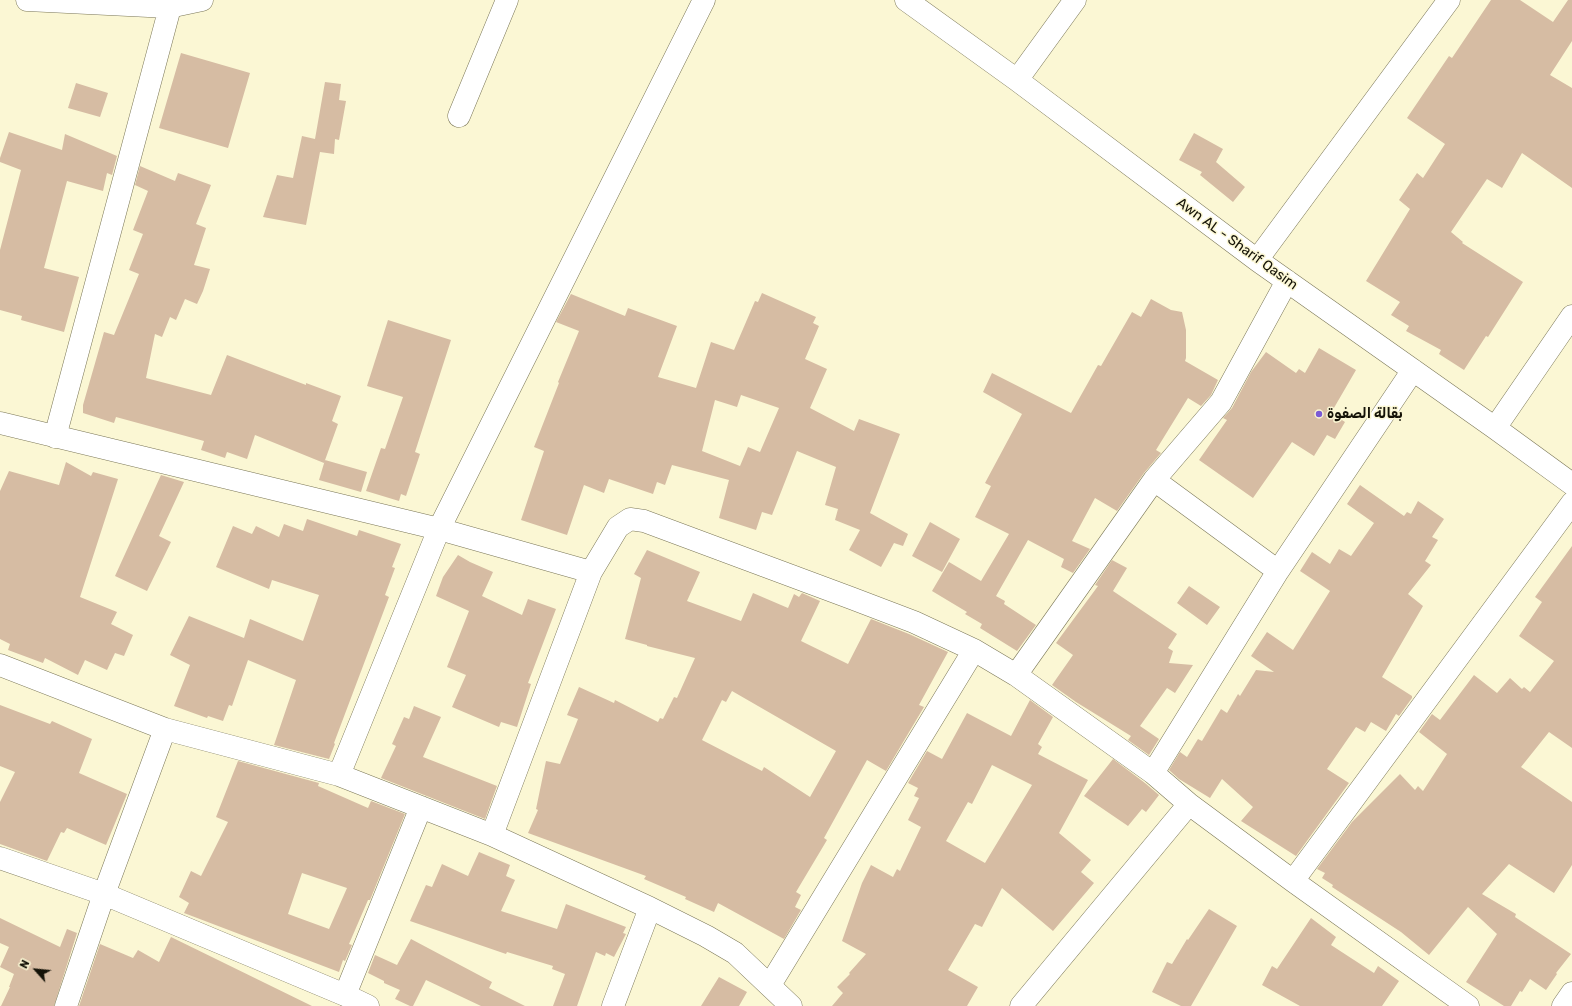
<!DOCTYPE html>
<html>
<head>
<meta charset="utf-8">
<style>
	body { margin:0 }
	#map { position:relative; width:1572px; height:1006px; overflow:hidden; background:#fbf7d4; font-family:Rubik,sans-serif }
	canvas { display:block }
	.north { position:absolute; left:16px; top:950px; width:40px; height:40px; -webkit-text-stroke:3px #fbf7d4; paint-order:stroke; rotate:297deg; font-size:11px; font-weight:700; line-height:16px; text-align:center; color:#141207 }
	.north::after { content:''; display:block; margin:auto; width:14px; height:18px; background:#141207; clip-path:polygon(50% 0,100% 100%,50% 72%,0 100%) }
</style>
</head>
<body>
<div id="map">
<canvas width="1572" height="1006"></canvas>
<div class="north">N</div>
</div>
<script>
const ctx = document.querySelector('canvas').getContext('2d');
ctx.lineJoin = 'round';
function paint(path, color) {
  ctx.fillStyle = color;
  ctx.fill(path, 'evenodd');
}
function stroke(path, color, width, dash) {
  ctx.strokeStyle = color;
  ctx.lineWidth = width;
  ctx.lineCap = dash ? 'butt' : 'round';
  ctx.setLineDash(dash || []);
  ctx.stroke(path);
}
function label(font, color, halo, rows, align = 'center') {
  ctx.font = font + ' Rubik,"Noto Sans Arabic",sans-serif';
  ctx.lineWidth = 3;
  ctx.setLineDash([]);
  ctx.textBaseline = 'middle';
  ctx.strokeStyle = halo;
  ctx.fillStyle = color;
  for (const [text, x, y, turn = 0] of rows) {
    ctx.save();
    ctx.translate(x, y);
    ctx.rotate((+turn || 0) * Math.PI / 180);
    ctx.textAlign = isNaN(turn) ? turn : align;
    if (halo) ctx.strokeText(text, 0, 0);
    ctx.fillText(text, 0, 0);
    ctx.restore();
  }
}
paint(new Path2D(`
	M1491 0H1520L1553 22 1568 0H1572V41L1550 75 1572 88V188L1522 153 1502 188 1487 179 1451 232 1463 242 1462 243 1523 282 1488 337 1486 336 1464 370 1439 354 1441 350 1406 331 1409 326 1391 315 1400 302 1366 281 1410 209 1399 200 1417 173 1423 178 1445 144 1407 118 1449 56 1452 58Z
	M181 53 250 73 228 148 159 128Z
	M325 82 341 84 339 100 346 101 339 140 335 139 334 154 320 152 306 225 263 217 277 175 293 178 302 136 315 139Z
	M76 83 108 93 100 117 68 108Z
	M9 132 62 150 65 134 117 156 112 175 107 173 103 191 67 181 44 268 79 277 64 332 21 320 22 316 0 310V250L21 170 0 162V158Z
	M1194 133 1223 149 1216 162 1245 187 1233 202 1200 175 1202 172 1179 160Z
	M140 166 175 181 178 173 211 185 196 224 206 228 194 265 210 269 203 291 197 304 185 299 176 320 170 317 162 337 155 334 146 378 211 395 227 355 306 385V383L341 396 332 421 338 424 324 463 255 435 247 459 227 452 225 458 201 450 204 441 116 417 114 423 83 413V405L104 332 114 335 139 274 129 270 143 234 133 230 148 191 135 185Z
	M762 293 816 317 813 323 819 326 805 359 827 369 810 408 854 431 859 419 900 434 870 513 908 534 903 546 894 543 881 567 849 550 860 530 835 520 838 509 825 505 836 467 797 451 772 515 762 512 756 530 719 518 729 480 672 465 665 485 657 482 653 494 609 479 604 493 584 485 567 535 521 520 544 451 534 447 559 383 558 382 579 331 556 322 571 294 625 316 628 308 677 326 658 377 696 388 711 342 734 350 755 301 758 302ZM741 395 779 408 760 452 748 447 740 466 702 451 715 400 737 407Z
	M1151 299 1171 310 1182 312 1186 330V358L1185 361 1218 380 1211 395 1201 406 1188 398 1156 450 1161 453 1144 473 1117 511 1095 498 1072 541 1090 549 1073 573 1061 567 1064 559 1028 540 996 596 1005 601 1004 604 1036 625 1017 651 980 628 982 624 965 614 967 612 932 591 949 562 981 581 1009 534 975 517 991 486 985 483 1022 414 983 392 992 373 1071 413 1098 365 1101 366 1132 312 1141 317Z
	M388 320 451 340 415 452 420 454 406 496 401 494 399 501 366 491 381 448 385 449 403 397 367 386Z
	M1319 348 1356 370 1331 413 1345 422 1335 439 1327 435 1314 456 1292 442 1253 498 1199 460 1227 420 1223 418 1232 408 1251 372 1266 352 1296 373 1299 369 1305 373Z
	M325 460 367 472 361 492 319 480Z
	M66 462 91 476 93 472 118 479 80 597 117 612 111 624 133 635 124 656 115 653 107 670 85 660 78 675 45 658 43 663 8 650 10 644 0 639V491L9 471 59 485Z
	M161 475 184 482 159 536 171 542 147 591 115 576Z
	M1360 485 1404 516 1407 512 1411 514 1418 501 1444 519 1432 537 1438 540 1425 561 1431 565 1408 594 1423 606 1382 677 1412 696V698L1399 716 1396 714 1386 731 1371 722 1365 732 1356 727 1327 769 1349 783 1296 856 1241 821 1253 807 1222 779 1210 798 1179 779 1169 770 1180 752 1187 757 1198 739 1202 741 1221 709 1227 713 1238 694 1240 696 1256 670 1274 672 1251 656 1267 632 1293 650 1330 591 1300 571 1312 552 1330 564 1339 549 1351 556 1374 523 1347 504Z
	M307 519 357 536 359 530 401 544 392 567 395 568 385 595 389 597 334 743 335 744 329 759 274 745 296 680 248 660 232 706 229 705 223 721 208 716 207 718 174 706 190 665 170 655 189 616 244 638 250 619 303 641 319 595 272 580 269 589 216 567 233 526 252 534 256 526 279 537 284 524 303 531Z
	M930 522 960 539 942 572 912 556Z
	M1572 546V748L1549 732 1521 767 1572 802V865L1554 893 1509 864 1482 894 1516 914 1515 917 1571 954 1556 973 1557 974 1546 990 1530 979 1522 992 1520 991 1511 1006H1504L1466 982 1497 934 1468 907 1429 955 1401 932 1332 887 1333 885 1322 878 1325 873 1317 869 1352 822 1400 774 1415 790 1418 786 1423 791 1447 754 1419 732 1432 714 1440 720 1474 675 1497 693 1510 678 1522 689 1524 687 1530 692 1554 661 1519 636 1542 602 1535 597Z
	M647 550 700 572 687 601 741 621 753 593 788 608 794 594 799 597 802 593 820 601 801 641 848 664 871 619 909 634 948 652 919 705 924 707 918 717 886 771 867 760 824 838 827 840 796 892 801 895 795 907 801 910 784 939 718 903 714 912 685 899 686 897 644 879 646 876 528 833 538 810 536 809 546 761 560 764 578 719 567 715 579 687 614 703 615 700 658 722 660 718 663 719 674 697 677 698 695 658 647 646V645L625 639 641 578 634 574ZM732 691 836 751 810 797 764 767 762 771 702 740 722 700 726 702Z
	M458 555 470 562 493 572 482 596 522 615 528 599 556 609 528 683 531 684 517 727 501 722 499 727 452 707 466 675 447 667 469 611 436 596 443 577Z
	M1112 560 1127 568 1113 591 1177 634 1168 648 1173 651 1169 663 1193 665 1175 693 1167 688 1140 726 1159 739 1149 755 1128 740 1131 736 1076 702 1052 685 1073 655 1056 643 1098 586 1095 585Z
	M1189 586 1220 607 1207 625 1177 603Z
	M1030 700 1053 717 1038 744 1042 747 1038 754 1088 780 1059 833 1091 860 1081 872 1094 883 1053 931 1002 888 982 927 975 924 948 970 978 987 967 1006H832L843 993 837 987 850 974 849 973 866 954 842 941 862 883 871 865 893 877 897 869 900 871 921 827 908 820 919 798 914 796 918 788 908 783 927 751 942 759 967 713 1011 736ZM992 765 1032 785 985 863 946 841 968 802 972 804Z
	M0 705 50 724 52 721 92 739 79 773 127 794 106 845 67 828 64 833 61 832 47 861 0 844V802L15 772 0 766Z
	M414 706 441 717 423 757 497 786 485 819 381 778 396 746 392 744 404 717 409 719Z
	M1113 759 1145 783 1159 795 1146 812 1142 809 1128 826 1084 796Z
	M238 761 319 783 318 786 368 808 371 801 405 814 370 900H368L349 944 352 945 345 961 343 960 339 972 184 913 189 903 179 897 191 871 201 876 228 822 216 817ZM302 873 347 888 329 929 288 914Z
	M479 852 510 865 506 876 515 880 501 911 557 929 566 904 626 927 623 933 626 934 614 957 606 953 605 956 596 952 577 1006H553L565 974 552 969 553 966 507 952 506 954 410 921 426 885 432 887 442 864 468 876Z
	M1209 909 1237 926 1191 1006H1181L1152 992 1167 962 1172 964 1187 939 1188 940Z
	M0 918 60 947 67 929 77 933 54 1006H1L10 987H9L14 974 0 967 9 947 0 943Z
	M1311 918 1336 937 1331 945 1374 973 1378 966 1399 981 1382 1006H1300L1262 985 1272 966 1277 969Z
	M171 937 312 1006H79L100 944 133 958 138 950 159 962Z
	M411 939 492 982 489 988 525 1006H481L426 980 413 1006H410L395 999 400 990 384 983V981L368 973 375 955 397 965Z
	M719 977 747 992 739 1006H701Z`), '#d6bca3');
const minor = new Path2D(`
	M27 0 169 7 202 0
	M906 0 1017 80 1257 260 1495 428 1572 484
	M1017 80 1075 0
	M459 116 507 0
	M1257 260 1449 0
	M0 423 439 529 591 572
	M1495 428 1572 316
	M55 437 172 0
	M1154 480 1278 571
	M0 665 165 729 339 775 492 835 650 908 706 936 735 953 791 1006
	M1016 675 1154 480 1221 402 1287 281
	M1153 773 1278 571 1413 370
	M339 775 439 529 704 0
	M492 835 591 572 618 527 630 519 644 521 851 598 914 622 974 650 1016 675 1153 773 1189 804 1293 881 1468 1006
	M0 858 104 894 345 995 368 1006
	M1293 881 1572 503
	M770 985 974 650
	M345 995 421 807
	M66 1006 104 894 165 729
	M613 1006 650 908
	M1021 1006 1189 804
	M1563 1006 1572 993`);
stroke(minor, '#7b7758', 23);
stroke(minor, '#fff', 22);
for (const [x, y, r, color] of [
	[1319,414,4,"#7b5ad4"]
]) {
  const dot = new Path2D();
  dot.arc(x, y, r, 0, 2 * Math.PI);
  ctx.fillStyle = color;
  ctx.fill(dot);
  stroke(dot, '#fbf7d4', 1.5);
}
label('14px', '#141207', '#fbf7d4', [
	["Awn AL - Sharif Qasim",1237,244,36]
]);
label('bold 14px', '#141207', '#fbf7d4', [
	["بقالة الصفوة",1327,414]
], 'left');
</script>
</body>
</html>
